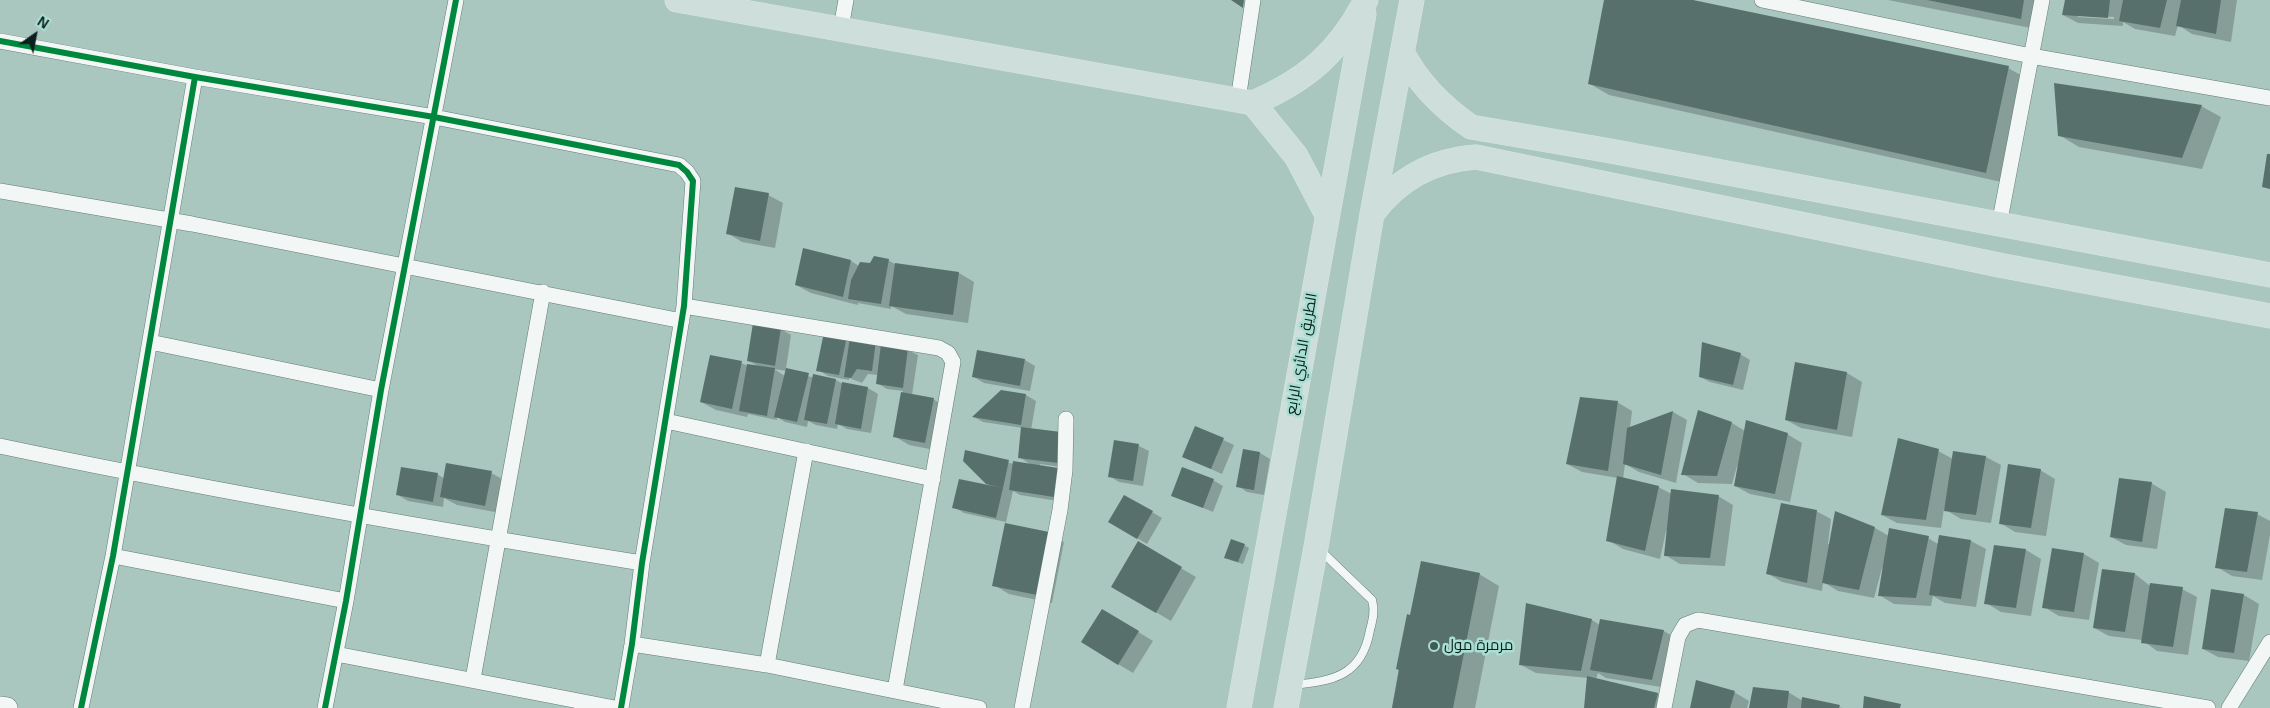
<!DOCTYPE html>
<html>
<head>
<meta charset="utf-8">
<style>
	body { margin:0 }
	#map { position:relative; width:2270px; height:708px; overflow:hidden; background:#a9c6bf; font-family:Arial,sans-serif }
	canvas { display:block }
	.north { position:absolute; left:10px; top:10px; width:50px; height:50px; -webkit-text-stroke:4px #a9dfd2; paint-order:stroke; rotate:33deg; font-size:14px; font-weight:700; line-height:20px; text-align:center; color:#0b201c }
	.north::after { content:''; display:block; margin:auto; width:18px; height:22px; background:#0b201c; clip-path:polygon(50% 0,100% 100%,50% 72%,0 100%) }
</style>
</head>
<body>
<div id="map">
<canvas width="2270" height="708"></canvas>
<div class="north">N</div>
</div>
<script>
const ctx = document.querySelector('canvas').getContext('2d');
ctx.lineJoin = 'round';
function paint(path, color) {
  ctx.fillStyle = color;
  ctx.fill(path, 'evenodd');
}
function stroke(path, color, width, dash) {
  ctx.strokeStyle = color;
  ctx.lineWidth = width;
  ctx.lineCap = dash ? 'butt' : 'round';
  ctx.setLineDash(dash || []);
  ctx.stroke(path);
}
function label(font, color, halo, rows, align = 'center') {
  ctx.font = font + ' Arial,Cairo,sans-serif';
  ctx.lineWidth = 5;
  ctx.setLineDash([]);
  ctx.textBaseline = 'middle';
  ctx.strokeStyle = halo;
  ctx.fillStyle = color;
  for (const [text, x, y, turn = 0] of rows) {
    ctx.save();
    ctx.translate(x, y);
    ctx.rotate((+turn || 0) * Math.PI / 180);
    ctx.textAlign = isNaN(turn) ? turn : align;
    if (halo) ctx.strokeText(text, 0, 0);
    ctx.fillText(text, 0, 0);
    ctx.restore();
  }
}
paint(new Path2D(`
	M1605 0H1687L2008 68 2028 79 2006 183 1609 95 1590 84Z
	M1888 0H2045L2041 30Z
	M2066 0H2237L2231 42 2192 34 2178 25 2175 36 2135 29 2123 22V26L2078 23 2063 15ZM2078 15 2114 17V19L2078 17Z
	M2201 106 2221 117 2202 169 2079 147 2059 135Z
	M768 195 783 203 775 248 742 242 727 233Z
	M804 250 851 261 859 266 888 260 895 264 959 273 974 282 968 323 906 314 891 306V309L858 303V305L811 293 796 285Z
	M781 329 791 335 786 369 814 378 836 380 843 384 868 388 878 394 871 433 847 429 838 424 837 429 816 425 808 421 807 427 785 422 777 417V420L748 414 747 417 716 410 701 402 741 363 748 366H758L748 361ZM774 369 787 371 785 376Z
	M825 333 908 350 918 355 912 395 933 399 948 408 940 451 909 445 894 436 903 391 887 389 877 383 878 375 868 374 862 383 849 378V380L828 376 818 370Z
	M1740 354 1750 360 1743 390 1710 382 1700 377Z
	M1025 360 1035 366 1030 391 984 383 974 377Z
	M1796 364 1847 373 1862 382 1852 437 1801 428 1786 420Z
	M1002 391 1026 395 1036 401 1031 430 1068 468 1040 464V467L1064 502 1020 495 1013 491 1006 522 964 513 954 507 991 487 964 460 966 452 1014 464 1033 466 1019 457 1023 428 983 422 974 417Z
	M1617 402 1632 411 1630 428 1673 412 1687 420 1676 483 1639 472 1625 464 1623 479 1658 487 1672 494 1718 496 1733 505 1725 566 1680 564 1665 555 1668 531H1666L1660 559 1623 549 1608 540 1618 478 1582 472 1567 464Z
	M1732 423 1745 431 1787 434 1802 443 1790 502 1750 494 1735 486 1739 467 1737 466 1732 484 1698 483 1683 474Z
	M1196 427 1234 445 1222 474 1184 457Z
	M1139 446 1149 451 1143 486 1119 482 1109 476Z
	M1244 450 1260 453 1270 459 1264 495 1247 492 1238 486Z
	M1938 451 1953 459 1986 457 2001 465 1991 523 1961 519 1944 509 1941 528 1897 523 1882 515Z
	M2040 470 2055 479 2046 536 2015 532 2000 523Z
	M491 473 506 481 500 513 457 505 444 498 443 507 408 501 398 495 437 474 445 479Z
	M1213 480 1223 486 1213 512 1172 495Z
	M2151 483 2166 492 2157 549 2126 545 2111 537Z
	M1125 496 1162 518 1147 544 1110 522Z
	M1816 511 1831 519 1828 544H1830L1836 513 1875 528 1889 536 1928 538 1938 544 1971 541 1986 549 1976 607 1945 603 1933 596 1931 606 1894 604 1879 595 1884 568H1882L1874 598 1838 591 1823 582 1822 591 1782 582 1767 573Z
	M2257 514 2270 521V535L2262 580 2232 576 2217 567Z
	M1049 534 1064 542 1052 603 1009 594 994 585Z
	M1138 543 1196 577 1171 621 1113 587Z
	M1244 545 1249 548 1243 564 1230 560Z
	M1995 546 2026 550 2041 559 2031 616 2001 612 1986 603Z
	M2084 554 2099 563 2089 620 2059 616 2044 607Z
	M1479 574 1499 586 1475 708H1392L1408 615 1411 616Z
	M2135 574 2149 585 2182 589 2197 597 2188 655 2157 651 2142 640 2109 636 2094 628Z
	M2244 595 2259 604 2249 661 2218 657 2203 649Z
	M1117 619 1153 641 1133 673 1118 664Z
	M1592 620 1600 625 1664 631 1679 640 1667 688 1606 678 1598 673 1596 679 1658 694 1673 703 1671 708H1585L1588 678 1536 673 1521 665Z
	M1734 692 1749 701 1747 708H1691Z
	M1788 692 1803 701 1843 708H1750Z`), '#0003');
paint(new Path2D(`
	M1231 0H1244L1243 8Z
	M1604 0H1693L2009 66 1986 173 1588 84Z
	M1927 0H2024L2021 19Z
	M2065 0H2110L2108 18 2062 15Z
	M2123 0H2167L2160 28 2119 21Z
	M2181 0H2221L2216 34 2176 26Z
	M2054 83 2202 105 2182 158 2058 136Z
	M2267 154H2270V189L2262 187Z
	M735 187 769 193 760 241 726 234Z
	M803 248 851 260 843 297 795 285Z
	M874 256 889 259 881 304 848 299 851 280 860 262 870 263Z
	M895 263 959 272 953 315 889 306Z
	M753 323 781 328 775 366 747 361Z
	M824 332 847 336 839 375 816 371Z
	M850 337 876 341 872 371 857 369 851 378 844 377Z
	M1702 342 1741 353 1733 385 1699 377Z
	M881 344 908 348 903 388 876 384Z
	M977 350 1025 359 1020 386 972 377Z
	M710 355 742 361 732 409 700 402Z
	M1795 362 1847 372 1837 430 1785 420Z
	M747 364 775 368 767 416 739 411Z
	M786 368 809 373 797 422 774 417Z
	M813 374 836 379 827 424 804 420Z
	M842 382 868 387 861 429 835 424Z
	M1001 390 1026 394 1021 425 972 417Z
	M901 392 934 398 925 443 893 437Z
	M1580 397 1618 401 1608 471 1566 464Z
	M1698 410 1732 422 1717 476 1681 475Z
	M1673 411 1661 475 1623 464 1627 428Z
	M1746 420 1788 433 1775 494 1734 486Z
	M1195 426 1224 438 1211 469 1182 457Z
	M1021 427 1061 432 1058 463 1018 458Z
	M1898 438 1939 449 1926 520 1881 515Z
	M1114 440 1139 444 1133 481 1108 477Z
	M1243 449 1260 452 1254 490 1236 487Z
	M965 450 1009 460 1003 488 986 484 963 461Z
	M1953 451 1986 456 1976 515 1944 511Z
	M1013 461 1058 468 1054 497 1009 490Z
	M446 463 492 471 485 506 440 497Z
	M2008 464 2041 469 2031 528 1999 524Z
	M401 467 438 473 433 502 396 495Z
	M1182 467 1214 479 1203 508 1171 496Z
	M1617 476 1659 486 1645 551 1606 541Z
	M2119 478 2152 482 2142 542 2110 537Z
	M959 479 1003 488 996 518 952 508Z
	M1671 489 1719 495 1710 558 1664 556Z
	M1124 495 1153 511 1137 539 1108 522Z
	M1781 503 1817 510 1807 583 1766 574Z
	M2225 508 2258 512 2247 572 2215 568Z
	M1835 511 1875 527 1859 590 1822 583Z
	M1005 523 1049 532 1037 595 992 586Z
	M1889 528 1929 536 1916 598 1878 596Z
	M1939 535 1971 540 1961 599 1929 595Z
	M1231 539 1245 544 1238 562 1224 558Z
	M1138 541 1182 567 1156 613 1111 587Z
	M1994 545 2026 549 2016 608 1984 604Z
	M2052 548 2084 553 2074 612 2042 608Z
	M1421 561 1480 573 1453 708H1392L1399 670 1396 669 1407 614 1410 615Z
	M2102 569 2135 573 2125 632 2093 628Z
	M2150 583 2183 587 2173 647 2141 643Z
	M2211 589 2244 594 2234 653 2202 649Z
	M1526 603 1592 619 1581 671 1519 665Z
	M1102 609 1139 631 1118 665 1081 642Z
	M1600 619 1664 630 1652 680 1590 670Z
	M1587 676 1658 693 1654 708H1584Z
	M1696 680 1735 691 1730 708H1690Z
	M1753 687 1789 691 1787 708H1749Z
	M1864 696 1901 704 1900 708H1863Z
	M1802 697 1840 705 1839 708H1801Z`), '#58706c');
const lane = new Path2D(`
	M1293 685C1333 681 1362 676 1370 630 1373 619 1375 610 1372 600L1319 549`);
const street = new Path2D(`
	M1762 0 2031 56 2270 98
	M841 28 846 0
	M0 41 195 77 434 117 679 165 687 172 693 181 684 306 642 563 632 644 621 708
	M1238 100 1253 0
	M0 191 192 224 682 321
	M1999 225 2042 0
	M684 306 939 348 948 353 953 362 895 690
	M150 342 381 390
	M666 421 933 479
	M0 446C213 491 427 528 642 563
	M113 556 346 601
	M632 644 767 665 979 708
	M336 654 615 708
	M767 665 806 451
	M473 679 543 292
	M81 708 113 556 195 77
	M325 708 346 601 381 390 456 0
	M1022 708 1060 510 1065 470 1066 419
	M1664 708 1678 637 1685 625 1698 620 2208 708
	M2229 708 2270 642`);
const secondary = new Path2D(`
	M0 707 7 708`);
const primary = new Path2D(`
	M677 0 1253 103C1307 80 1339 52 1366 0
	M1402 52C1418 83 1442 107 1471 127L1605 150 2270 275
	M1253 103 1296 156 1327 215
	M1372 214C1398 179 1432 160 1476 157L2004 266 2270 316
	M1239 708 1364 14
	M1286 708 1316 547 1372 214 1412 0`);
stroke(lane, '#647b76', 9);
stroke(street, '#647b76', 16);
stroke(secondary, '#647b76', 22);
stroke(primary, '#d8e5e2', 25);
stroke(lane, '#f2f6f5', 8);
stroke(street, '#f2f6f5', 15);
stroke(secondary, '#f2f6f5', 21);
stroke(primary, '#cededb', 24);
stroke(new Path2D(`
	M0 41 195 77 434 117 679 165 687 172 693 181 684 306 642 563 632 644 621 708
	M81 708 113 556 195 77
	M325 708 346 601 381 390 456 0`), '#00873e', 6);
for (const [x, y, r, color] of [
	[1434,646,5,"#425a55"]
]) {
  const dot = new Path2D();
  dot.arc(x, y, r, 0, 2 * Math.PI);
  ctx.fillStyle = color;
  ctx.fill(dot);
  stroke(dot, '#a9dfd2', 2);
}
label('15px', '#0b201c', '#a9dfd2', [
	["الطريق الدائري الرابع",1302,354,-80]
]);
label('15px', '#0b201c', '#a9dfd2', [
	["مرمرة مول",1444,646]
], 'left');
</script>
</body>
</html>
